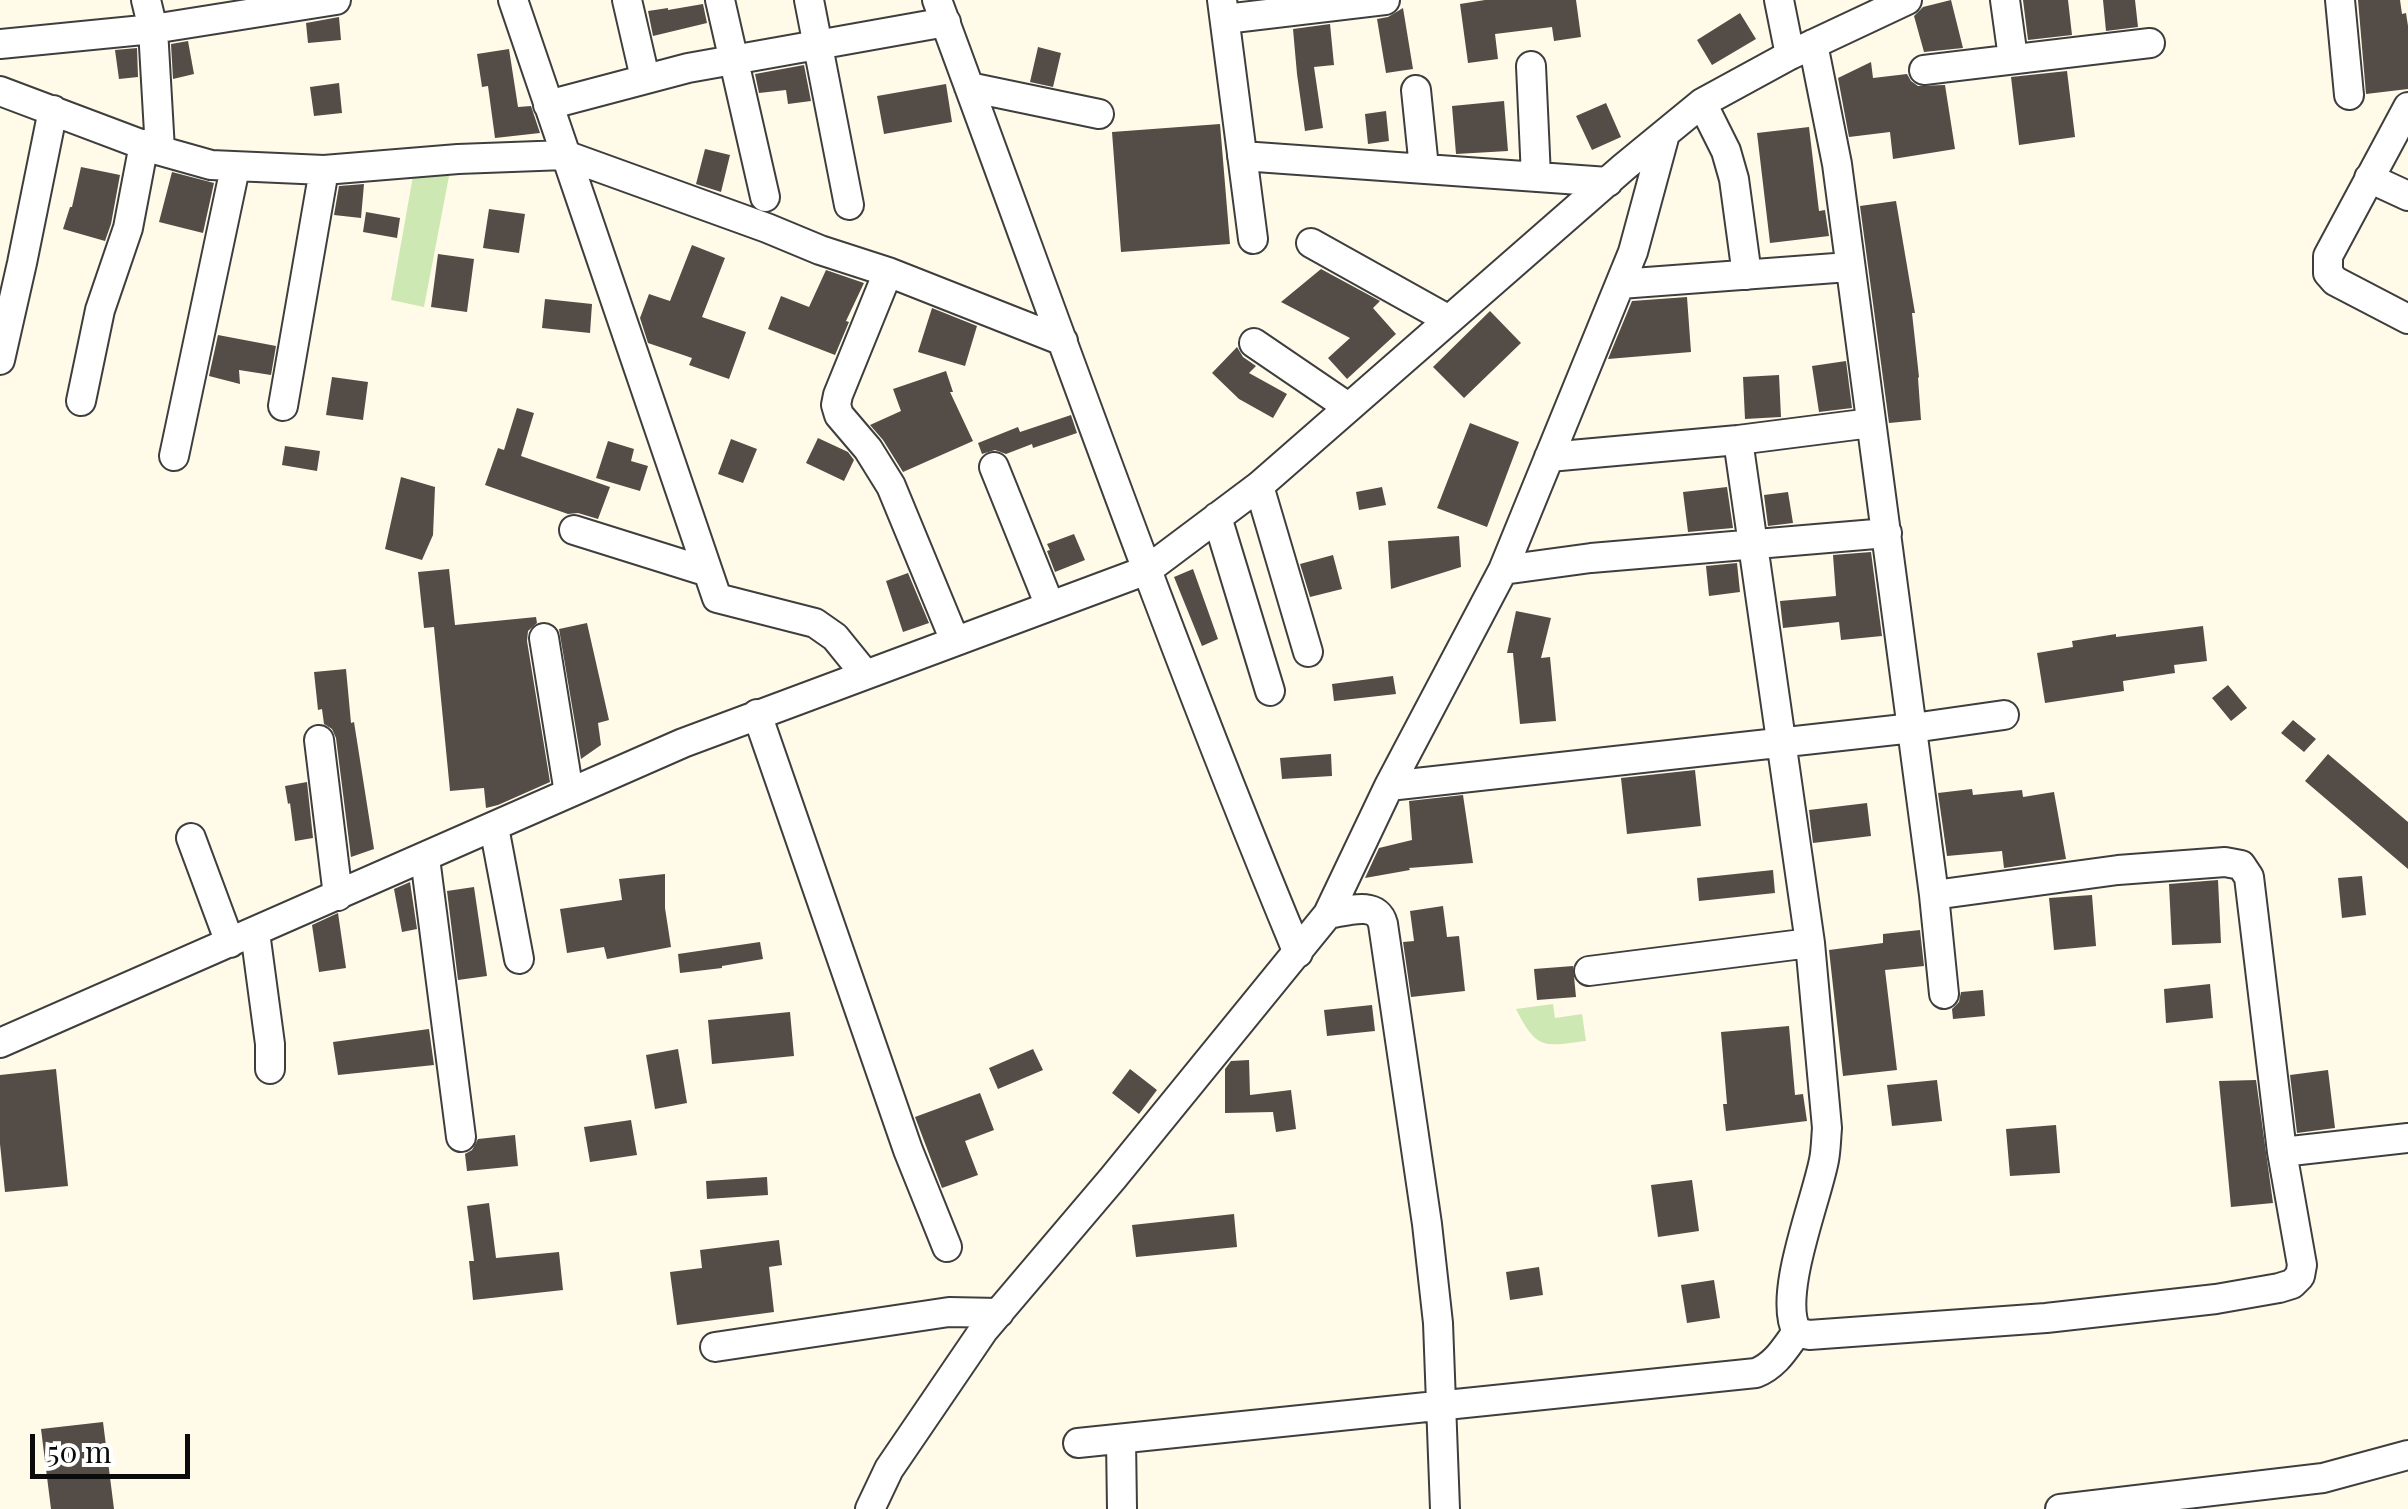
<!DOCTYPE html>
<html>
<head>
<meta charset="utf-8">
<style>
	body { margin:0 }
	#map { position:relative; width:2408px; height:1509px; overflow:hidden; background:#fffbe8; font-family:"Playfair Display",serif }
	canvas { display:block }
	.scale { position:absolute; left:30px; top:1434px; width:160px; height:45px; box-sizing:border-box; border:5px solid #0b0b0b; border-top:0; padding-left:12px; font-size:30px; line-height:35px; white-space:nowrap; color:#0b0b0b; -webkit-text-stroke:8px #fff; paint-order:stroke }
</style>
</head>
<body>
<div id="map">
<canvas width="2408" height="1509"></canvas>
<div class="scale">50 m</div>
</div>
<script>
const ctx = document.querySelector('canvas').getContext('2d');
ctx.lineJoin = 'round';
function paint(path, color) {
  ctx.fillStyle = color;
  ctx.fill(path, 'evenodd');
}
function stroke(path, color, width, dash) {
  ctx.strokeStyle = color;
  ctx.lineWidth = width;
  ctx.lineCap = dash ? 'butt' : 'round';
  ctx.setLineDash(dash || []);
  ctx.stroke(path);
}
paint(new Path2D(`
	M416 159 450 171 424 307 391 300Z
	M1553 1004 1555 1018 1582 1014 1586 1041C1544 1046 1537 1051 1516 1009Z`), '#cee8b3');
paint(new Path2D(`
	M1485 0H1576L1581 37 1554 41 1552 27 1495 34 1498 59 1468 63 1460 4Z
	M1951 0 1963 48 1924 52 1914 16 1923 7Z
	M2023 0H2068L2072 35 2028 40Z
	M2103 0H2135L2138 27 2106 31Z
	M2358 0H2400L2402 14 2406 13 2408 26V89L2366 94Z
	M703 4 707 23 653 36 648 11 668 8V10Z
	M1403 8 1413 69 1386 73 1377 19 1388 17Z
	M1740 13 1756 39 1712 65 1697 40Z
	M339 17 341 40 308 43 306 23Z
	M1330 24 1334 65 1314 67 1323 128 1305 131 1297 74 1293 29Z
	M188 41 194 74 173 79 171 44Z
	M1038 47 1061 53 1053 87 1030 82Z
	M137 48 138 77 119 79 115 50Z
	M509 49 518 107 531 106 540 133 495 138 488 86 482 87 477 54Z
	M1871 62 1873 78 1907 74 1911 81 1918 86 1945 85 1955 149 1893 159 1890 132 1849 137 1838 78Z
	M804 65 811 101 788 104 786 90 759 93 755 74Z
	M2067 71 2075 137 2019 145 2011 77Z
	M339 83 342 113 314 116 310 87Z
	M946 84 952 122 884 134 877 96Z
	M1504 101 1508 151 1456 154 1452 106Z
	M1606 103 1621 137 1592 150 1576 116Z
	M1386 111 1389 141 1368 144 1365 114Z
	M1220 124 1230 244 1121 252 1112 132Z
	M1809 127 1819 211 1825 210 1829 236 1770 243 1757 133Z
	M705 149 730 155 721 192 696 184Z
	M81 167 120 175 111 224 105 241 63 229 70 207H72Z
	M172 172 214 183 203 233 159 222Z
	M364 184 361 218 334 215 339 186Z
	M1896 201 1915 313H1912L1919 377 1918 378 1921 420 1889 423 1860 206Z
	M489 209 525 214 519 253 483 248Z
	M366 212 400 218 397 238 363 232Z
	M692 245 725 258 702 317 746 332 729 379 689 365 692 358 648 343 640 318 649 294 670 301Z
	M438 254 474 259 467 312 431 307Z
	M1321 269 1380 301 1373 308 1396 334 1347 379 1328 358 1350 338 1281 302Z
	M826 270 864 283 846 321 849 322 835 355 768 329 781 296 809 307Z
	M1687 297 1691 352 1608 359 1632 301Z
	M545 299 592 304 590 333 542 328Z
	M932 308 977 326 965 366 918 352Z
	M1490 311 1521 343 1464 398 1433 367Z
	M218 335 276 346 271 375 239 370 240 384 209 376Z
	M1237 347 1243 357 1256 366 1249 373 1287 394 1273 418 1239 399 1212 373Z
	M1846 361 1852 408 1819 412 1812 366Z
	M946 371 953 392H950L973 441 903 472 883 440 870 425 901 411 893 389Z
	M1779 375 1781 417 1745 419 1743 377Z
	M332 377 368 382 363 420 326 415Z
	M517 408 534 413 521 456 610 487 598 519 578 513 568 514 485 485 498 448 504 450Z
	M1071 415 1077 433 1033 448 1032 444 1006 454 995 450 982 454 978 443 1018 427 1020 432Z
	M1470 423 1519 442 1487 527 1437 508Z
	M818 438 848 452 854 460 844 481 806 463Z
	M731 439 757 449 743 483 718 474Z
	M608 441 634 449 631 461 648 466 640 491 596 478Z
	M285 446 320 451 317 471 282 465Z
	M401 477 435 487 433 535 422 560 385 549Z
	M1382 487 1386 505 1359 510 1356 492Z
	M1727 487 1733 528 1688 532 1683 492Z
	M1788 492 1793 523 1768 526 1764 495Z
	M1074 534 1085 560 1055 572 1047 551 1050 550 1047 544Z
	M1459 536 1461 567 1391 589 1388 541Z
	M1871 552 1882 636 1841 640 1839 622 1783 628 1780 601 1836 596 1833 555Z
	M1333 555 1342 589 1310 597 1300 564Z
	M1737 563 1740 592 1709 596 1706 566Z
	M449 569 455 625 536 617 537 623 528 631 527 641 550 782 498 805 486 808 484 788 450 791 434 627 424 628 418 572Z
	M1193 569 1218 639 1202 646 1174 577Z
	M908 573 929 623 903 632 886 581Z
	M1516 611 1551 618 1541 658 1550 657 1556 721 1520 724 1513 653H1507Z
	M587 623 609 720 598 723 601 745 581 759 559 629Z
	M2203 626 2207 661 2174 665 2175 673 2123 681 2124 691 2045 703 2037 653 2073 647 2072 641 2116 634V637Z
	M346 669 351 723 354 722 374 849 351 857 336 738 332 729 324 724 322 709 318 710 314 672Z
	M1393 676 1396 694 1334 701 1332 684Z
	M2228 685 2247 708 2231 721 2212 698Z
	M2293 720 2316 739 2304 752 2281 733Z
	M1331 754 1332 776 1282 779 1280 758Z
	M2328 754 2408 822V869L2305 781Z
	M1695 770 1701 826 1627 834 1621 778Z
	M307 782 313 838 295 841 290 803 288 804 285 786Z
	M1972 789 1973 795 2022 790 2023 797 2054 792 2066 859 2004 868 2002 851 1947 856 1938 793Z
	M1463 795 1473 863 1409 868 1410 870 1365 878 1379 848 1412 840 1409 801Z
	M1867 803 1871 836 1813 843 1809 810Z
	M1773 870 1775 893 1699 901 1697 878Z
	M665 874V908L671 947 607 959 604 947 567 953 560 909 622 900 619 879Z
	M2362 876 2366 915 2342 918 2338 878Z
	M2218 880 2221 943 2172 945 2169 884Z
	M410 882 417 929 402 932 394 889Z
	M474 887 487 976 458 980 447 891Z
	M2092 895 2096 946 2054 950 2049 898Z
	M1443 906 1447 937 1459 936 1465 991 1411 997 1403 942 1414 941 1410 911Z
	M338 913 346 968 319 972 312 925Z
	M1920 930 1924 966 1885 970 1897 1070 1843 1076 1829 950 1883 943V934Z
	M760 942 763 959 722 966V968L680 973 678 954Z
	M1573 966 1576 997 1537 1000 1534 969Z
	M2210 984 2213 1018 2166 1023 2164 989Z
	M1983 990 1985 1016 1953 1019 1952 1009 1959 1002 1961 992Z
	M1372 1005 1375 1031 1327 1036 1324 1010Z
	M790 1012 794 1056 712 1064 708 1020Z
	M1789 1026 1795 1095 1803 1094 1807 1121 1726 1131 1723 1104H1727L1721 1032Z
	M429 1029 434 1065 338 1075 333 1042Z
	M678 1049 687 1103 655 1109 646 1055Z
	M1033 1049 1043 1070 998 1089 989 1068Z
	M1249 1060 1250 1095 1291 1090 1296 1129 1276 1132 1273 1112 1225 1113V1069L1231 1061Z
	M56 1069 68 1186 5 1192 0 1144V1075Z
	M1130 1069 1157 1090 1139 1114 1112 1093Z
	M2328 1070 2335 1128 2297 1133 2290 1075Z
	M1937 1080 1942 1121 1892 1126 1887 1085Z
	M2256 1080 2273 1203 2231 1207 2219 1081Z
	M980 1093 994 1130 965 1141 978 1175 942 1188 915 1117Z
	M631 1120 637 1155 590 1162 584 1127Z
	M2056 1125 2060 1173 2010 1176 2006 1129Z
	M515 1135 518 1166 467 1171 465 1154 472 1150 478 1139Z
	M767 1177 768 1195 707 1199 706 1181Z
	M1692 1180 1699 1231 1658 1237 1651 1185Z
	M489 1203 496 1258 559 1252 563 1290 473 1300 469 1261H474L467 1206Z
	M1234 1214 1237 1247 1136 1257 1132 1225Z
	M779 1240 782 1265 769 1267 774 1312 677 1325 670 1272 702 1268 700 1250Z
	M1539 1267 1543 1295 1510 1300 1506 1272Z
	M1714 1280 1720 1318 1687 1323 1681 1285Z
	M103 1422 114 1509H51L41 1429Z`), '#534c47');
const minor = new Path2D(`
	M146 0 153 29 160 150
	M513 0 717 598 815 623 835 637 865 674
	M627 0 645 78
	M720 0 765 197
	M809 0 849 205
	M937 0C1055 318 1167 639 1298 953
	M1222 0 1253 239
	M1779 0 1790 55
	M2005 0 2013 58
	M2340 0 2349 95
	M1225 19 1385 0
	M0 44 153 29 336 0
	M1813 44 1837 164 1934 895 1944 994
	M1531 66 1536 177
	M1924 70 2150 43
	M969 87 1099 114
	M1416 90 1424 168
	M0 91 154 149 211 165 324 170 458 159 565 155 767 228 820 250 888 272 1063 341
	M1702 103 1726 151 1734 179 1747 275
	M548 105 688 68 946 22
	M2408 107 2328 256V273L2335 281 2408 319
	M1242 156 1608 182
	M2369 178 2408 196
	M1311 243 1449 320
	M888 272 838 395 836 405 839 415 868 449 891 486 955 641
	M1620 284 1849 267
	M1254 343 1348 407
	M0 360 22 263 53 110
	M81 401 100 310 128 228 144 144
	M283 406 324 170
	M1738 440 1810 943 1827 1128C1826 1139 1826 1150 1824 1160 1816 1202 1777 1296 1797 1332L1809 1335 2046 1318 2216 1299 2279 1288 2292 1284 2300 1276 2302 1265 2282 1152 2249 877 2241 865 2225 862 2118 870 1934 895
	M174 456 235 168
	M1549 457 1738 440 1871 423
	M994 467 1050 606
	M1259 486 1308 652
	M1217 517 1270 691
	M574 530 708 572
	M1503 570 1591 558 1887 533
	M544 638 569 793
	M757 714 908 1150 947 1247
	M319 740 338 896
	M1389 786 1913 728 2004 715
	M494 827 519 959
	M191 838 230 943
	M425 858 461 1137
	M1328 914C1347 911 1377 900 1383 924L1427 1224 1438 1323 1445 1509
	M255 932 270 1044V1069
	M1589 971 1810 943
	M0 1043 683 743 1147 570 1259 486 1624 167 1702 103 1790 55 1907 0
	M2282 1152 2408 1138
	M715 1347 949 1312 999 1313
	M1121 1439 1122 1509
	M1078 1443 1756 1373C1776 1365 1785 1348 1797 1332
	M870 1509 889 1469 983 1331 1113 1178 1328 914 1389 786 1503 570 1633 252 1665 134
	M2060 1509 2323 1478 2408 1455`);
stroke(minor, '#3e3e3e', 32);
stroke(minor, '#fff', 28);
</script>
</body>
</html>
